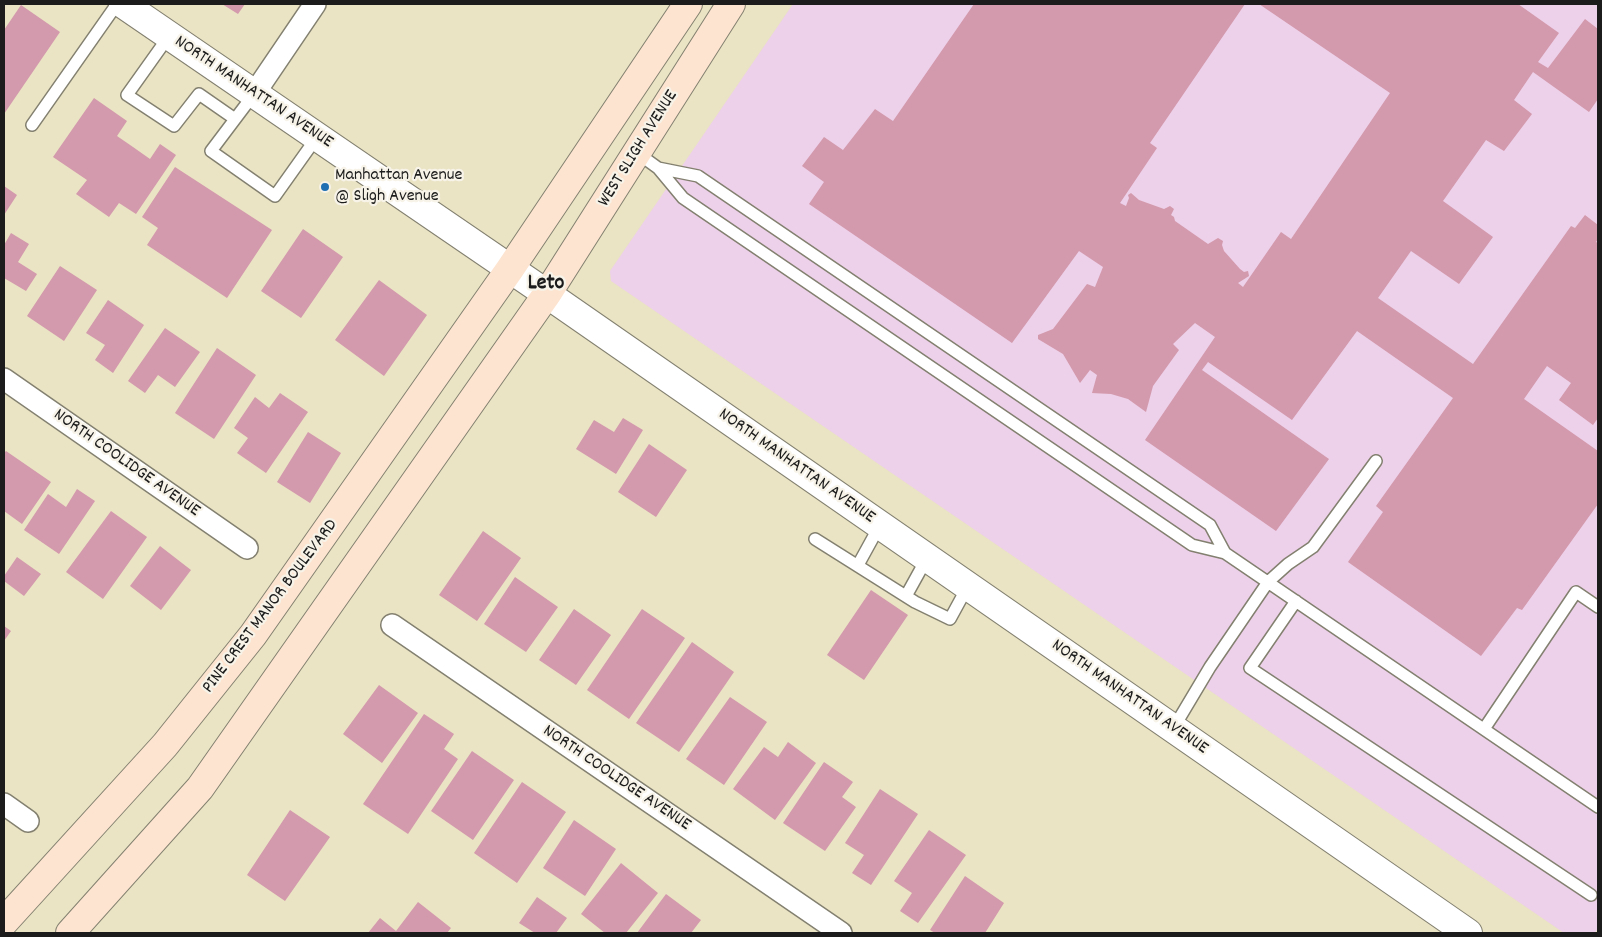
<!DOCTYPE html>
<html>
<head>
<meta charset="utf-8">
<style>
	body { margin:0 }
	#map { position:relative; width:1602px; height:937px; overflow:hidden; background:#eae3c4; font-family:Dekko,sans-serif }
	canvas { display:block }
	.frame { position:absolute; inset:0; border:5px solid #1c1c1c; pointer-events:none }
</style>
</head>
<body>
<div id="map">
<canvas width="1602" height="937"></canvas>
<div class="frame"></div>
</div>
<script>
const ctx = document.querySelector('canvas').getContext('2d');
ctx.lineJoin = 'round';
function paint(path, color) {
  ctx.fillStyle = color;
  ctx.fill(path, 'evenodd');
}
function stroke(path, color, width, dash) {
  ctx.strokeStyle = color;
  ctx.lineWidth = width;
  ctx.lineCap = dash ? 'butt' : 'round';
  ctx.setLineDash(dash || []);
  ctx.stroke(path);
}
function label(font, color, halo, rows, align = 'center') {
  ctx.font = font + ' Dekko,sans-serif';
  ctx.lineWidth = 4.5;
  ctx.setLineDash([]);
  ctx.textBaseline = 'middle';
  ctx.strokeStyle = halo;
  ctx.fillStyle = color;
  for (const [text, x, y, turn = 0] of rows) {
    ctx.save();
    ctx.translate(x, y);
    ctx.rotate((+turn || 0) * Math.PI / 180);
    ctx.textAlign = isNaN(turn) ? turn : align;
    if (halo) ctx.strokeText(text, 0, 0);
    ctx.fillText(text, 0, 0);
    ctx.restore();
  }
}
paint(new Path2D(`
	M793 4H1598V928L1595 933H1564L611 281 610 271Z`), '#edd0e9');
paint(new Path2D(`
	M222 4H245L238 14Z
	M974 4H1245L1150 143 1157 148 1120 203 1126 206 1129 198 1128 195 1131 193 1139 200 1164 209 1170 206 1174 209 1171 215 1174 217 1175 221 1208 244 1218 238 1223 241 1222 245 1224 251 1240 269 1244 272 1248 271 1249 276 1238 283 1243 287 1281 232 1291 239 1390 93 1259 4H1518L1559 33 1538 62 1548 68 1585 19 1598 29V99L1589 112 1533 72 1514 100 1532 114 1504 151 1486 140 1443 201 1493 237 1459 284 1411 251 1378 298 1473 364 1571 226 1575 228 1585 215 1598 225V239L1596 242 1598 243V418L1593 425 1559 400 1571 383 1547 366 1524 399 1598 451V504L1522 610 1517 608 1481 656 1348 562 1383 512 1376 506 1453 398 1357 331 1292 420 1208 362 1202 370 1329 459 1276 531 1145 440 1215 337 1195 323 1173 344 1179 350 1153 386 1146 412 1128 399 1111 394 1092 393 1097 375 1090 370 1080 383 1063 354 1038 339V335L1053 329 1087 284 1095 287 1103 267 1079 251 1012 343 809 204 824 182 802 166 824 137 843 150 875 109 893 121Z
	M21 5 60 32 4 114V30Z
	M94 98 127 121 117 136 133 147 150 159 160 144 176 155 136 214 119 203 109 217 76 194 87 180 53 157Z
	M175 167 272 230 227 298 147 245 158 228 142 217Z
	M4 186 17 195 4 215Z
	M303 229 343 257 301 318 261 291Z
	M11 233 29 244 18 262 37 274 26 291 4 278V245Z
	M60 266 97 290 64 341 27 316Z
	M379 280 427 315 384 376 335 340Z
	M108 300 144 325 113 373 95 360 105 345 86 333Z
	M165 328 200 352 175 387 158 375 145 393 128 381Z
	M217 348 256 375 214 439 175 413Z
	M280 393 308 412 266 473 237 453 248 438 234 428 255 397 269 408Z
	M623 418 643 430 616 474 576 449 594 420 614 432Z
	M308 432 341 453 310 503 277 482Z
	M649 444 687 470 656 517 618 492Z
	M6 451 51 482 22 524 4 511V453Z
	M77 489 95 501 59 554 24 530 48 494 66 507Z
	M111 511 147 537 103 599 66 572Z
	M483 531 521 558 477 621 439 595Z
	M160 546 191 570 161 610 130 586Z
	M17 557 41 574 24 596 4 581V576Z
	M515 577 558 607 526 652 484 624Z
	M871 590 908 615 864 680 827 655Z
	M574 609 611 635 576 685 539 660Z
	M642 609 685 638 629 719 587 690Z
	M4 626 11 631 4 641Z
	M692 642 734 672 679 752 636 723Z
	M379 685 418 713 382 763 343 734Z
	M730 697 767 722 724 785 686 759Z
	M424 714 454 734 444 749 458 759 408 834 363 804Z
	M788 742 816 763 775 820 733 789 764 747 778 757Z
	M472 751 514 780 473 840 431 811Z
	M824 762 853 782 842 797 856 807 825 851 783 823Z
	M522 782 566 812 517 883 474 853Z
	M880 789 918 814 871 885 852 873 864 855 845 843Z
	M290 810 330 837 285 901 247 875Z
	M574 820 616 849 585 896 543 868Z
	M929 830 966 855 918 923 900 911 912 893 894 881Z
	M621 863 658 893 626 933H605L581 914Z
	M965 876 1004 903 985 933H935L930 930Z
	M666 894 701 920 691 933H637Z
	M537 897 567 918 556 933H535L519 923Z
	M418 902 451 928 447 933H368L380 918 396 931Z`), '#d399ac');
const service = new Path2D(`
	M169 36 127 95 174 126 199 94 235 119
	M254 94 211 151 275 196 317 137
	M32 125 117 4
	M636 152 658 168 683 198 1192 545 1225 553 1598 807
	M658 168 698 176 1210 525 1225 553
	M815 539 915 602 950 619 968 586
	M858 565 880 525
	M906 596 927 558
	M1296 601 1250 668 1591 895
	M1173 729 1210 667 1268 582 1288 564 1313 547 1376 461
	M1484 729 1576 592 1598 607`);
const minor = new Path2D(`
	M254 94 315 4
	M4 379 247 548
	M392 625 841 933
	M4 804 28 821`);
const tertiary = new Path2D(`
	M123 4 547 294 1468 933`);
const secondary = new Path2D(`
	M4 922 165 745 253 635 510 269 688 4
	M70 933 200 788 547 294 731 4`);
stroke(service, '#838070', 14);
stroke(minor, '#838070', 24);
stroke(tertiary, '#838070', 30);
stroke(secondary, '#838070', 30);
stroke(service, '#fff', 11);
stroke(minor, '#fff', 21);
stroke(tertiary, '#fff', 28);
stroke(secondary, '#fde4d0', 28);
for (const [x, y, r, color] of [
	[325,187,5,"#1f6fb2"]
]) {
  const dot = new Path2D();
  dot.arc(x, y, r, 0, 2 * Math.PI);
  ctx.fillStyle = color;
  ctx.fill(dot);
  stroke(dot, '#f7f3e8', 2);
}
label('18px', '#1c1c1c', '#f7f3e8', [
	["NORTH MANHATTAN AVENUE",253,93,34],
	["WEST SLIGH AVENUE",639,149,-58],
	["NORTH COOLIDGE AVENUE",126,464,35],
	["NORTH MANHATTAN AVENUE",796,467,35],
	["PINE CREST MANOR BOULEVARD",271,607,-53],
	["NORTH MANHATTAN AVENUE",1129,698,35],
	["NORTH COOLIDGE AVENUE",616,779,34]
]);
label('18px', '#1c1c1c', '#f7f3e8', [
	["Manhattan Avenue",335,177],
	["@ Sligh Avenue",335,198]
], 'left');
label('bold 22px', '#1c1c1c', '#f7f3e8', [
	["Leto",546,285]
]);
</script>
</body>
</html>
